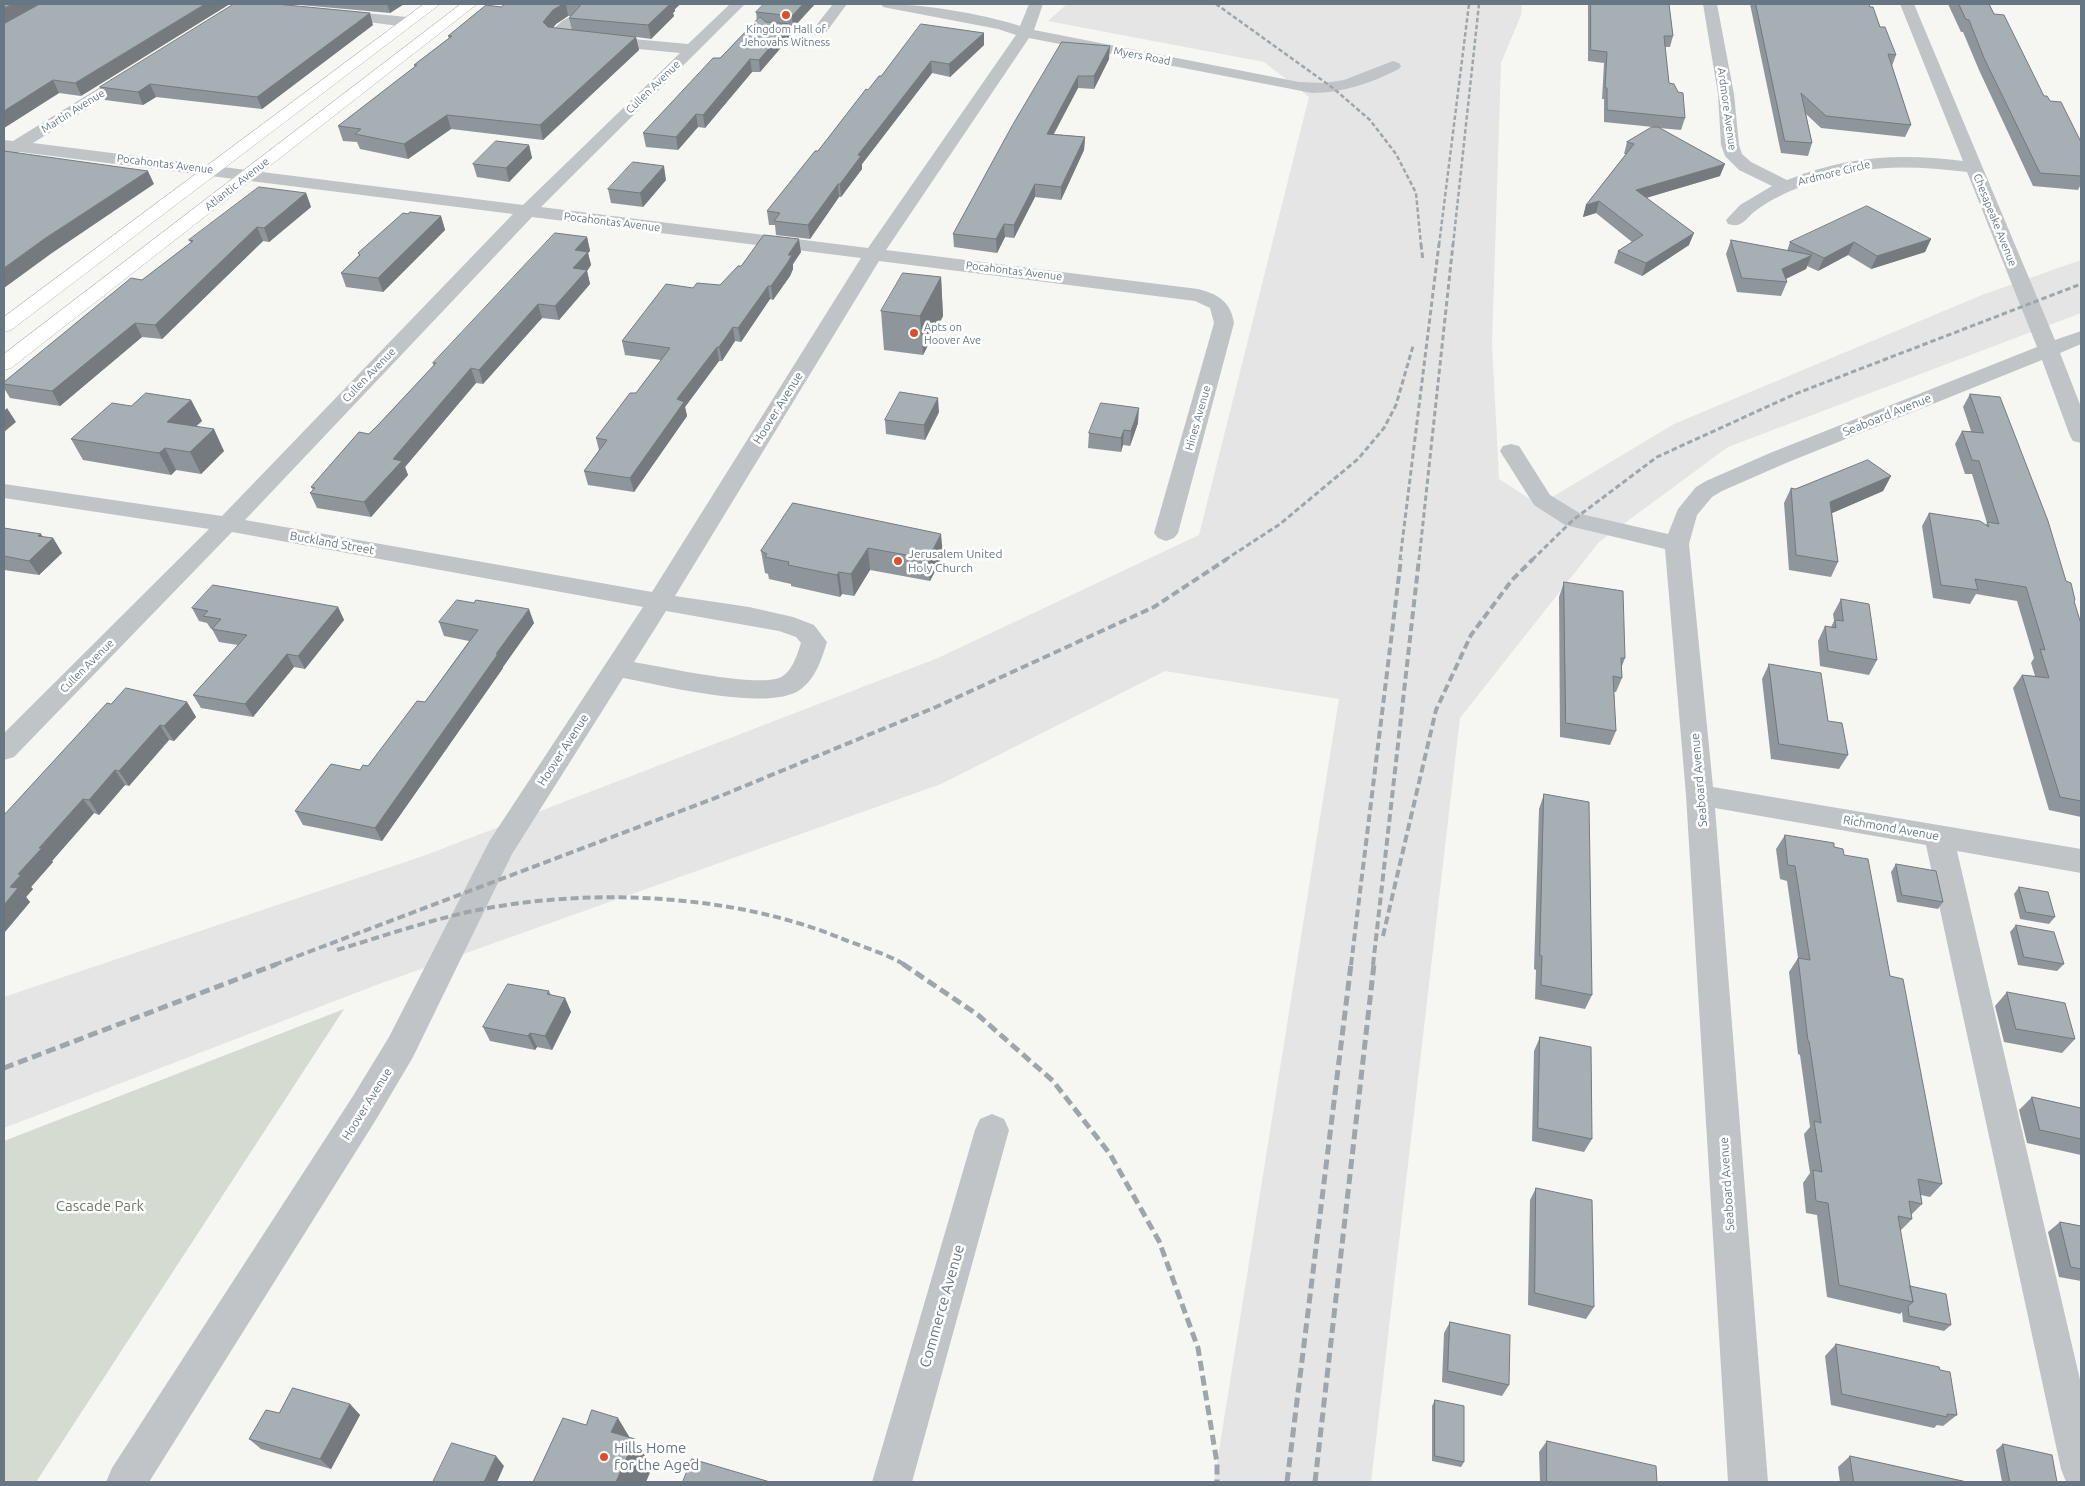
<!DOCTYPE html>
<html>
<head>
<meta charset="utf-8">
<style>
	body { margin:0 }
	#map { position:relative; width:2085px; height:1486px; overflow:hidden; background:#f6f6f3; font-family:Ubuntu,sans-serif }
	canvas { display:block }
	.frame { position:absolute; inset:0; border:5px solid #667783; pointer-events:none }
</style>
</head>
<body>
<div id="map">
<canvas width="2085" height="1486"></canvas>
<div class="frame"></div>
</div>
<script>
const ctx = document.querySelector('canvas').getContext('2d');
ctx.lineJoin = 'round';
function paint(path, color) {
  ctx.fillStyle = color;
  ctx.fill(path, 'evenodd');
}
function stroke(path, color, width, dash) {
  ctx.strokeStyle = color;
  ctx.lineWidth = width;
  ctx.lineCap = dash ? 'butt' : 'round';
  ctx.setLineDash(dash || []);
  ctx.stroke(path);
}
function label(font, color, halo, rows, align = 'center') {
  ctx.font = font + ' Ubuntu,sans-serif';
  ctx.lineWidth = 5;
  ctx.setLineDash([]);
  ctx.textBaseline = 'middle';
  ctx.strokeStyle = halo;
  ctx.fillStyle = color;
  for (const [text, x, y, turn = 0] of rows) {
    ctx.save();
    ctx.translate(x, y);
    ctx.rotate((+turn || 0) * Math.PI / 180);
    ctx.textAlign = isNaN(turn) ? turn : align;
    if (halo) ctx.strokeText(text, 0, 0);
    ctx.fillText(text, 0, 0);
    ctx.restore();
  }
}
paint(new Path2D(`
	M1067 4H1522L1521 15 1501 63 1492 344 1499 479 1539 505 1674 424 1982 295 2081 260V313L1728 447 1599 542 1460 718 1371 1482H1214L1339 699 1165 671 941 784 379 984 4 1128V997L426 855 938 658 1199 535 1309 97 1264 62 1048 21Z`), '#e4e5e4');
paint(new Path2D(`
	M344 1009 36 1482H4V1141Z`), '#d6dbd2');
const major = new Path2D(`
	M424 4H440L11 330 4 332V317Z
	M461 4H477L11 368 4 370V354Z`);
stroke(major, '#b1b6ba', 1);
paint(new Path2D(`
	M730 4H745L541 207 868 248 1016 35 998 29 888 8 883 7 881 4C924 4 979 13 1020 26L1029 4H1043L1034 30 1299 82 1324 83 1344 80 1393 61 1399 63 1401 66 1399 69C1371 83 1343 93 1312 93L1029 38 886 250 1198 289C1218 294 1231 302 1234 323L1178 533 1174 538 1166 541 1158 538 1154 533 1214 323 1210 308 1195 301 879 261 675 596 749 607 793 617 814 625 827 642C822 658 816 678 801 689 770 713 662 685 623 678L512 854 413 1057 377 1118 149 1482H106L112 1468 353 1096 389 1037 490 840 643 607 232 532 14 757 4 760V733L209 529 4 498V484L222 516 513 214 20 152 11 155 4 152V140L13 141 128 70H140L142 73 140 76 33 143 523 205 680 53 556 41 551 39 548 36C555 27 566 14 578 17L581 20 568 33 688 44ZM532 217 861 258 652 592 245 520ZM666 611 779 631 796 637 801 643C797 655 792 673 779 678 754 687 663 667 634 662Z
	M833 4H847L824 35H814L811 32Z
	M1703 4H1717L1734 94 1739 145 1742 154 1751 162 1787 180C1848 156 1898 153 1963 161L1900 4H1914L2055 340 2081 331V344L2060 353 2081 407V443L2073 441 2070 436 2042 360 1786 463 1722 491 1712 497 1697 515 1689 544 1713 787 2081 849V873L1957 851 2081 1384V1482H2066L2061 1469 1926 845 1715 808 1768 1482H1728L1686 795 1665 549 1565 525 1534 505 1500 451 1503 446 1511 444 1519 446 1550 495 1581 514 1668 534 1678 509 1696 487 1706 481 1770 453 2037 347 1967 172C1909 165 1861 164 1805 185 1787 192 1769 200 1754 212 1749 216 1745 222 1740 224 1736 226 1732 225 1728 224L1726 220 1740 205 1772 186 1739 170 1725 156 1721 145 1718 94Z
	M334 10 407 17 412 19 415 22 412 25 407 27 329 17 327 14 329 11Z
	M992 1114 1004 1119 1009 1130 912 1482H872L975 1130 980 1119Z`), '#c0c4c7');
paint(major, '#fff');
stroke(new Path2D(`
	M1216 4 1333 88 1370 120 1396 154 1416 193 1421 245
	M1439 245 1469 4
	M1453 245 1479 4`), '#9fa6ab', 2.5, [4.5, 2.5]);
stroke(new Path2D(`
	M1421 244 1423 261
	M1225 560 1280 524 1358 459 1384 428 1396 405 1413 346
	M1400 560 1439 244
	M1419 560 1453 244
	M1532 560 1573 520 1657 457 1795 394 2081 284`), '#9fa6ab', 3, [5.5, 3]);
stroke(new Path2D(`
	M1383 936 1436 710 1471 635 1512 580 1533 559
	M337 950C380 937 424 922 468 912 583 887 729 893 838 937 859 946 886 953 905 965
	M274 965 723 795 936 707 1154 607 1227 559
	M1351 965 1401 559
	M1373 965 1419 559`), '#9fa6ab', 4, [8, 4]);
stroke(new Path2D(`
	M903 964 978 1015 1053 1081 1110 1154 1159 1241 1198 1348 1217 1463V1482
	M4 1068 277 964
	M1287 1482 1351 964
	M1315 1482 1374 964`), '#9fa6ab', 5, [10, 5]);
paint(new Path2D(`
	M40 4 81 96 59 93 4 128V24Z
	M289 4H404L390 13Z
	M505 4H680L675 9V11L673 13 674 16 651 39 636 37 639 50 543 140 451 129 408 159 360 149 357 142 343 141 338 126 415 67 414 65 449 38 448 36 501 7ZM568 16H571L569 18 572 30 553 28 556 24Z
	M1588 4H1669L1673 36 1670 47H1665L1669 83 1685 118 1681 130 1659 128 1720 176 1646 198 1689 245 1642 276 1614 263 1618 251 1632 242 1596 213 1583 217 1586 205 1626 154H1624L1627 142 1653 127 1604 122V99H1602L1604 63 1588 61Z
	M1750 4H1869L1880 27 1896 55 1892 66 1911 125 1905 137 1821 128 1806 114 1812 143 1808 156 1781 153Z
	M1948 4H1989L1994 14 2044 96 2050 101 2081 142V184L2078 190 2033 186 1979 70 1963 32H1961Z
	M814 5 793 28H790L791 36 760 72H752L705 128 698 127 678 150 646 147 643 133 720 58 757 20 756 12Z
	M373 25 262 109 156 97 143 105 105 100 100 87Z
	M984 33V45L950 77 932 73 862 164V169L841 197H839L810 239 776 235 775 225H769L767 211 881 76Z
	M1062 42 1109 59 1094 89 1078 88 1054 134 1085 137 1084 150 1061 200 1035 197 1014 238 1005 237 997 253 954 247 953 234Z
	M529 145 532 158 509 182 477 177 473 164Z
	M666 180 643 207 611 203 608 189Z
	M306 193 311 207 269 242 263 241 162 339 142 337 60 406 10 398 4 388V382L142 280 191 243 189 240Z
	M441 216 445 230 383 292 346 287 341 273 359 255 358 253Z
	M587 237 590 251 588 253 591 265 587 271 590 284 559 320 542 318 483 384 476 383 405 467 408 475 371 517 317 508 310 493 313 490 311 487 379 424 434 366 433 363Z
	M1931 239 1925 252 1871 269 1848 255 1818 271 1807 266 1806 269 1786 279 1787 282 1781 296 1737 292 1726 254 1731 240 1787 251 1790 242Z
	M801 252 793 264V269L790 276 773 300 770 299 741 342 735 341 722 361H719L685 407 687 416 634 492 588 485 584 471 599 450 596 438 636 393 661 360 625 355 622 341 693 288 720 285 741 266Z
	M941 277 943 316 923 355 884 350 881 311Z
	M1970 394 2066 581 2081 624V817L2049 810 2013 688 2022 675 2035 676 2031 663 2034 658 2017 601 1976 594 1970 604 1933 598 1922 526 1929 513 1986 525 1987 523 1972 474H1965L1955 444 1962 431H1971L1963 407Z
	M191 400 202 421 196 426 224 451 201 474 176 470 171 475 83 460 71 439 131 406Z
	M939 412 925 440 886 434 885 420Z
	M1138 423 1130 446 1123 445 1121 452 1088 448 1089 433Z
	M1891 476 1883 491 1832 513 1838 562 1831 577 1789 570 1784 503 1791 488 1795 489Z
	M793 503 943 555 930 581 870 570 854 596 842 594 840 597 791 586V584L769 579 768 574 765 573 761 551Z
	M4 528 41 534 42 537 53 538 62 553 39 575 4 570Z
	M1564 582 1625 658 1622 666V678L1616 692H1614L1616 731 1610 745 1560 737 1559 597Z
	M1841 599 1877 660 1869 675 1820 666 1818 641 1825 626 1831 627 1834 621 1833 614Z
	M338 607 344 620 305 669 294 667 253 717 201 708 193 695 238 645 219 642 212 629H211L207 623 199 621 192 608Z
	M439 622 534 623 503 667V668L382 841 303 825 295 811 360 770 368 766 425 702 469 641 444 636Z
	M1769 664 1828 721 1848 755 1839 769 1771 759 1762 679Z
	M187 702 196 717 174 741 169 740 129 786 125 785 99 815 94 813 52 861 53 862 31 887 33 889 26 897 30 902 4 933 111 704Z
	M1544 794 1592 995 1585 1009 1535 999 1536 970 1534 969 1539 809Z
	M1785 835 1834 847 1844 855 1890 976 1942 1184 1930 1197 1921 1195 1922 1204 1911 1215 1912 1219 1900 1231 1910 1286 1951 1325 1944 1331 1903 1322 1902 1312 1900 1314 1827 1297 1817 1215 1806 1213 1803 1183 1810 1173 1804 1134 1810 1127 1800 1055 1798 1054 1789 972 1798 958 1787 881 1780 879 1776 849Z
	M1896 864 1943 902 1938 909 1897 902 1891 872Z
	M2019 887 2055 917 2049 924 2020 919 2014 894Z
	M2016 925 2064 964 2057 971 2018 965 2010 932Z
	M549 991 551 995 565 998 571 1012 552 1050 537 1047 535 1050 490 1041 483 1027Z
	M2007 992 2075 1039 2062 1053 2004 1042 1995 1006Z
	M1540 1037 1592 1139 1584 1152 1532 1141 1534 1051Z
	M2032 1097 2081 1108V1155L2027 1143 2019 1110Z
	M1536 1188 1594 1307 1586 1319 1528 1305 1530 1200Z
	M2060 1222 2081 1226V1281L2059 1277 2048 1232Z
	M1450 1322 1509 1385 1502 1396 1442 1382 1444 1333Z
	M1836 1344 1940 1370 1957 1415 1943 1426 1937 1425 1934 1428 1831 1405 1825 1356Z
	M1435 1400 1464 1462 1461 1467 1432 1461V1406Z
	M350 1404 360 1415 331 1469 261 1449 249 1439 279 1413Z
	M1547 1441 1657 1482H1540L1539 1452Z
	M2003 1444 2057 1482H2002L1996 1450Z
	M1850 1456 1967 1482H1840L1838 1467Z`), '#8f969b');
paint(new Path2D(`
	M12 4H40L4 24V8Z
	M205 4H230L81 96 75 83Z
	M387 4H404L390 13Z
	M563 4H566L568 16 556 24 546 36 543 22 553 10Z
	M668 4H680L675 9V11L673 13 674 16 651 39 648 25Z
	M803 4H814V5L793 28 792 16Z
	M370 13 373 25 262 109 257 97Z
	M790 24 791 36 760 72 759 60Z
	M984 33V45L950 77 949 64Z
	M636 37 639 50 543 140 540 125Z
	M1110 46 1109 59 1094 89V76Z
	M750 59 752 72 705 128 703 115Z
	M931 61 932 73 862 164V169L841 197 840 184 858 155Z
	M1078 76V88L1047 146V134Z
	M53 80 59 93 4 128V111Z
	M150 84 156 97 143 105 138 92Z
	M696 114 698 127 678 150 676 137Z
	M447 115 451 129 408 159 404 144Z
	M1085 137 1084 150 1061 200V187Z
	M529 145 532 158 509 182 506 168Z
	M1725 164 1720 176 1632 202 1636 190Z
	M664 166 666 180 643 207 640 193Z
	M148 171 154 184 52 253 4 288V268L44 239Z
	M838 184 839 197 810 239 808 225Z
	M1035 184V197L1014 238V225Z
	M306 193 311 207 269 242 264 228Z
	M1599 201 1596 213 1583 217 1586 205Z
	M441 216 445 230 383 292 378 278Z
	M1004 224 1005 237 997 253 996 239Z
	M257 227 263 241 162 339 155 325Z
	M1694 233 1689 245 1642 276 1646 263Z
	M587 237 590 251 588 253 591 265 587 271 590 284 559 320 555 306 573 268 575 250Z
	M799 239 801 252 793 264V269L790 276 773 300 771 286 788 255Z
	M1931 239 1925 252 1871 269 1877 256Z
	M1854 242 1848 255 1818 271 1824 258Z
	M1812 255 1806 269 1781 281 1782 269Z
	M941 277 943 316 923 355 920 316Z
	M768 286 770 299 741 342 738 328Z
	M538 304 542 318 483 384 479 370Z
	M135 323 142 337 60 406 52 391Z
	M733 327 735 341 722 361 719 347Z
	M717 347 719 361 685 407 687 416 634 492 630 478 677 399Z
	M471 368 476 383 405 467 408 475 371 517 364 502 393 459Z
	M938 398 939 412 925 440 924 425Z
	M191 400 202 421 178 443 167 422Z
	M7 408 16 422 4 432V411Z
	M1139 408 1138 423 1130 446 1131 431Z
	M214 429 224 451 201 474 190 452Z
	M1124 430 1123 445 1121 452V438Z
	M165 448 176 470 171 475 159 453Z
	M1891 476 1883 491 1823 517 1830 502Z
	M41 534 47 544 53 538 62 553 39 575 29 561 38 536Z
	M941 534 943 555 930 581 928 559Z
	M868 548 870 570 854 596 851 574Z
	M839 572 842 594 840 597 837 575Z
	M338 607 344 620 305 669 298 656Z
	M529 609 534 623 503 667V668L382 841 375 828 496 654Z
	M287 654 294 667 253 717 245 704Z
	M187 702 196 717 174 741 164 726Z
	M160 725 169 740 129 786 119 771Z
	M115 770 125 785 99 815 89 800Z
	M83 799 94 813 52 861 53 862 31 887 33 889 26 897 30 902 4 933V905L10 887 18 874 39 848Z
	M565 998 571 1012 552 1050 545 1036Z
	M530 1033 537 1047 535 1050 528 1036Z
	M350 1404 360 1415 331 1469 320 1459Z
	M618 1418 633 1443 635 1439 652 1468 646 1482H616L611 1432Z
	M496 1456 504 1466 497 1482H484Z`), '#747a7e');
const building = new Path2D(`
	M4 4H12L4 8Z
	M40 4H205L75 83 53 80 4 111V24Z
	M234 4H276L370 13 257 97 150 84 138 92 100 87Z
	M505 4H563L553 10 543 22 548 27 636 37 540 125 447 115 404 144 355 134 361 129 338 126 417 65H414L452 36H448L486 5 501 7Z
	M577 4H670L648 25 569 18 580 6Z
	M764 4H803L792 16 756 12Z
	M1591 4H1669L1673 36H1664L1669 83 1674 84 1678 92 1683 93 1685 118 1607 110V88H1605L1607 52 1591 50Z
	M1756 4H1869L1870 7H1873L1880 27H1885L1896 55 1888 54 1911 125 1826 116 1801 93 1812 143 1785 141Z
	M1959 4H1989L1994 14 2004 15 2044 96H2047L2050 101 2061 102 2081 142V167H2080L2081 169V176L2040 173 1984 58 1969 20 1966 19Z
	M760 17 766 22 790 24 759 60 750 59 703 115 696 114 676 137 643 133 713 58H720Z
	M921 24 984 33 949 64 931 61 858 155 861 156 840 184H838L808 225 774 221 780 213 767 211 815 151H818L866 89 868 90 879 76H881Z
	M1062 42 1110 46 1094 76H1078L1047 134 1085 137 1061 187 1035 184 1014 225 1004 224 996 239 953 234 1012 126Z
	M1652 127H1658L1725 164 1636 190 1694 233 1646 263 1618 251 1643 235 1599 201 1586 205 1634 144 1627 142Z
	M496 141 529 145 506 168 473 164Z
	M4 151 148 171 44 239 4 268Z
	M633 162 664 166 640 193 608 189Z
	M259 187 306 193 264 228 257 227 155 325 135 323 52 391 4 384V382L131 278 142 280 193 241 189 240Z
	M1867 206 1931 239 1877 256 1854 242 1824 258 1790 242Z
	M410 212 441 216 378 278 341 273 360 255 358 253 403 213 408 214Z
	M555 233 587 237 575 250 588 252 573 268 587 270 555 306 538 304 479 370 471 368 393 459 402 461 364 502 310 493 315 488 311 487 359 432 369 434 379 424 436 363H433Z
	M764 235 799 239 788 255H792L788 262 771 286H768L738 328 733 327 719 347H717L677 399 684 402 630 478 584 471 607 440 596 438 630 393H636L670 348 622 341 666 284 693 288 697 283 720 285 738 266H741Z
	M1731 240 1812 255 1782 269 1787 282 1742 278Z
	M903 273 941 277 920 316 881 311Z
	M900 392 938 398 924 425 885 420Z
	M146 393 191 400 167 422 214 429 190 452 165 448 159 453 71 439 112 403 131 406Z
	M1970 394 2000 397 2048 521 2066 581 2071 583 2075 600 2074 601 2081 624V801L2060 797 2022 675 2049 678 2040 649 2045 650 2026 587 1975 579 1978 590 1941 585 1929 513 1980 521 1989 527 1987 522 1999 524 1979 461 1972 460 1962 431 1983 433Z
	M1101 403 1139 408 1131 431 1124 430 1121 438 1089 433Z
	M1868 460 1891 476 1830 502 1838 562 1796 555 1791 488 1795 489Z
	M793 503 941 534 928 559 868 548 851 574 839 572 837 575 788 565 789 562 765 557 767 554 761 551Z
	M4 528 41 534 38 536 53 538 29 561 4 556Z
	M1564 582 1623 591 1625 658H1621L1622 678 1613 676 1616 731 1566 723Z
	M213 585 338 607 298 656 287 654 245 704 193 695 247 635 212 629 221 619 203 616 208 611 192 608Z
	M1841 599 1869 604 1877 660 1828 651 1825 626 1836 628 1835 620 1843 621Z
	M457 600 474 603 476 600 529 609 496 654H498L375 828 295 811 331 764 360 770 363 765 368 766 417 701 425 702 478 630 439 622Z
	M1769 664 1821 673 1828 721 1842 723 1848 755 1779 744Z
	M126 688 187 702 164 726 160 725 119 771 115 770 89 800 83 799 39 848H42L18 874 21 875 10 887 18 888 4 905V815L107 703 111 704Z
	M1544 794 1589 802 1592 995 1541 985 1542 956 1540 955Z
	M1785 835 1834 843V847L1843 849 1844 855 1868 859 1890 976 1903 979 1942 1184 1918 1179 1922 1204 1909 1201 1912 1219 1898 1216 1913 1302 1839 1285 1828 1203 1816 1201 1813 1170 1822 1172 1814 1121 1821 1123 1809 1041H1808L1798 958 1810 960 1795 866 1788 865Z
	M1896 864 1936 871 1943 902 1902 895Z
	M2019 887 2048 892 2055 917 2026 912Z
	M2016 925 2054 932 2064 964 2024 957Z
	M508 984 549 991 547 994 565 998 545 1036 530 1033 528 1036 483 1027Z
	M2007 992 2065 1003 2075 1039 2016 1029Z
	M1540 1037 1591 1047 1592 1139 1538 1128Z
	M2032 1097 2081 1108V1139L2040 1130Z
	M1536 1188 1592 1200 1594 1307 1535 1293Z
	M2060 1222 2081 1226V1269L2071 1267Z
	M1910 1286 1946 1294 1951 1325 1909 1316 1908 1306 1913 1302Z
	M1450 1322 1510 1335 1509 1385 1448 1371Z
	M1836 1344 1939 1367 1940 1370 1950 1372 1957 1415 1947 1414V1417L1842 1394Z
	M293 1388 350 1404 320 1459 249 1439 266 1410 279 1413Z
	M1435 1400 1464 1406V1462L1435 1456Z
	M592 1410 618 1418 611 1432 635 1439 616 1482H533L563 1418 586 1425Z
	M1547 1441 1656 1466 1657 1482H1547Z
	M452 1443 496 1456 484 1482H433Z
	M2003 1444 2052 1455 2057 1482H2010Z
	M1850 1456 1967 1482H1854Z
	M692 1459 770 1482H683Z`);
paint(building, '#a6afb4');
stroke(building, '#747a7e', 1);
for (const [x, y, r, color] of [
	[786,15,5,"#dd4f2c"],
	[914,333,5,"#dd4f2c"],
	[898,561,5,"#dd4f2c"],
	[604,1457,5,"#dd4f2c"]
]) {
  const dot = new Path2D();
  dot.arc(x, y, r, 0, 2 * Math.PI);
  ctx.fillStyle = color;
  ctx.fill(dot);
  stroke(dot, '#fff', 2);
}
label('11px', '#667783', '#fff', [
	["Kingdom Hall of",786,29],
	["Jehovahs Witness",786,42],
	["Apts on",924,327,"left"],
	["Hoover Ave",924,340,"left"]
]);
label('11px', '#667783', '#fff', [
	["Myers Road",1142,56,11],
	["Cullen Avenue",653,87,-44],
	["Ardmore Avenue",1727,109,82],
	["Martin Avenue",73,111,-32],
	["Pocahontas Avenue",165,164,7],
	["Ardmore Circle",1834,173,-14],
	["Atlantic Avenue",237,184,-38],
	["Chesapeake Avenue",1995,220,68],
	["Pocahontas Avenue",612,222,7],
	["Pocahontas Avenue",1014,271,7],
	["Cullen Avenue",369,375,-46],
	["Hines Avenue",1198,418,-74],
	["Cullen Avenue",87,666,-45]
]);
label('12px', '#667783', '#fff', [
	["Hoover Avenue",778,408,-58],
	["Seaboard Avenue",1887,415,-22],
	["Buckland Street",332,543,10],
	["Hoover Avenue",563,750,-57],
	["Seaboard Avenue",1699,780,-95],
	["Richmond Avenue",1891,828,10],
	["Hoover Avenue",367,1104,-58],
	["Seaboard Avenue",1727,1184,-94]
]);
label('12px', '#667783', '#fff', [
	["Jerusalem United",908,554],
	["Holy Church",908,568]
], 'left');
label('15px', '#6a7a65', '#fff', [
	["Cascade Park",100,1206]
]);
label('15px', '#667783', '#fff', [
	["Commerce Avenue",942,1306,-74]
]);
label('15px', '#667783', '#fff', [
	["Hills Home",614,1448],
	["for the Aged",614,1465]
], 'left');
</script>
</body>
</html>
